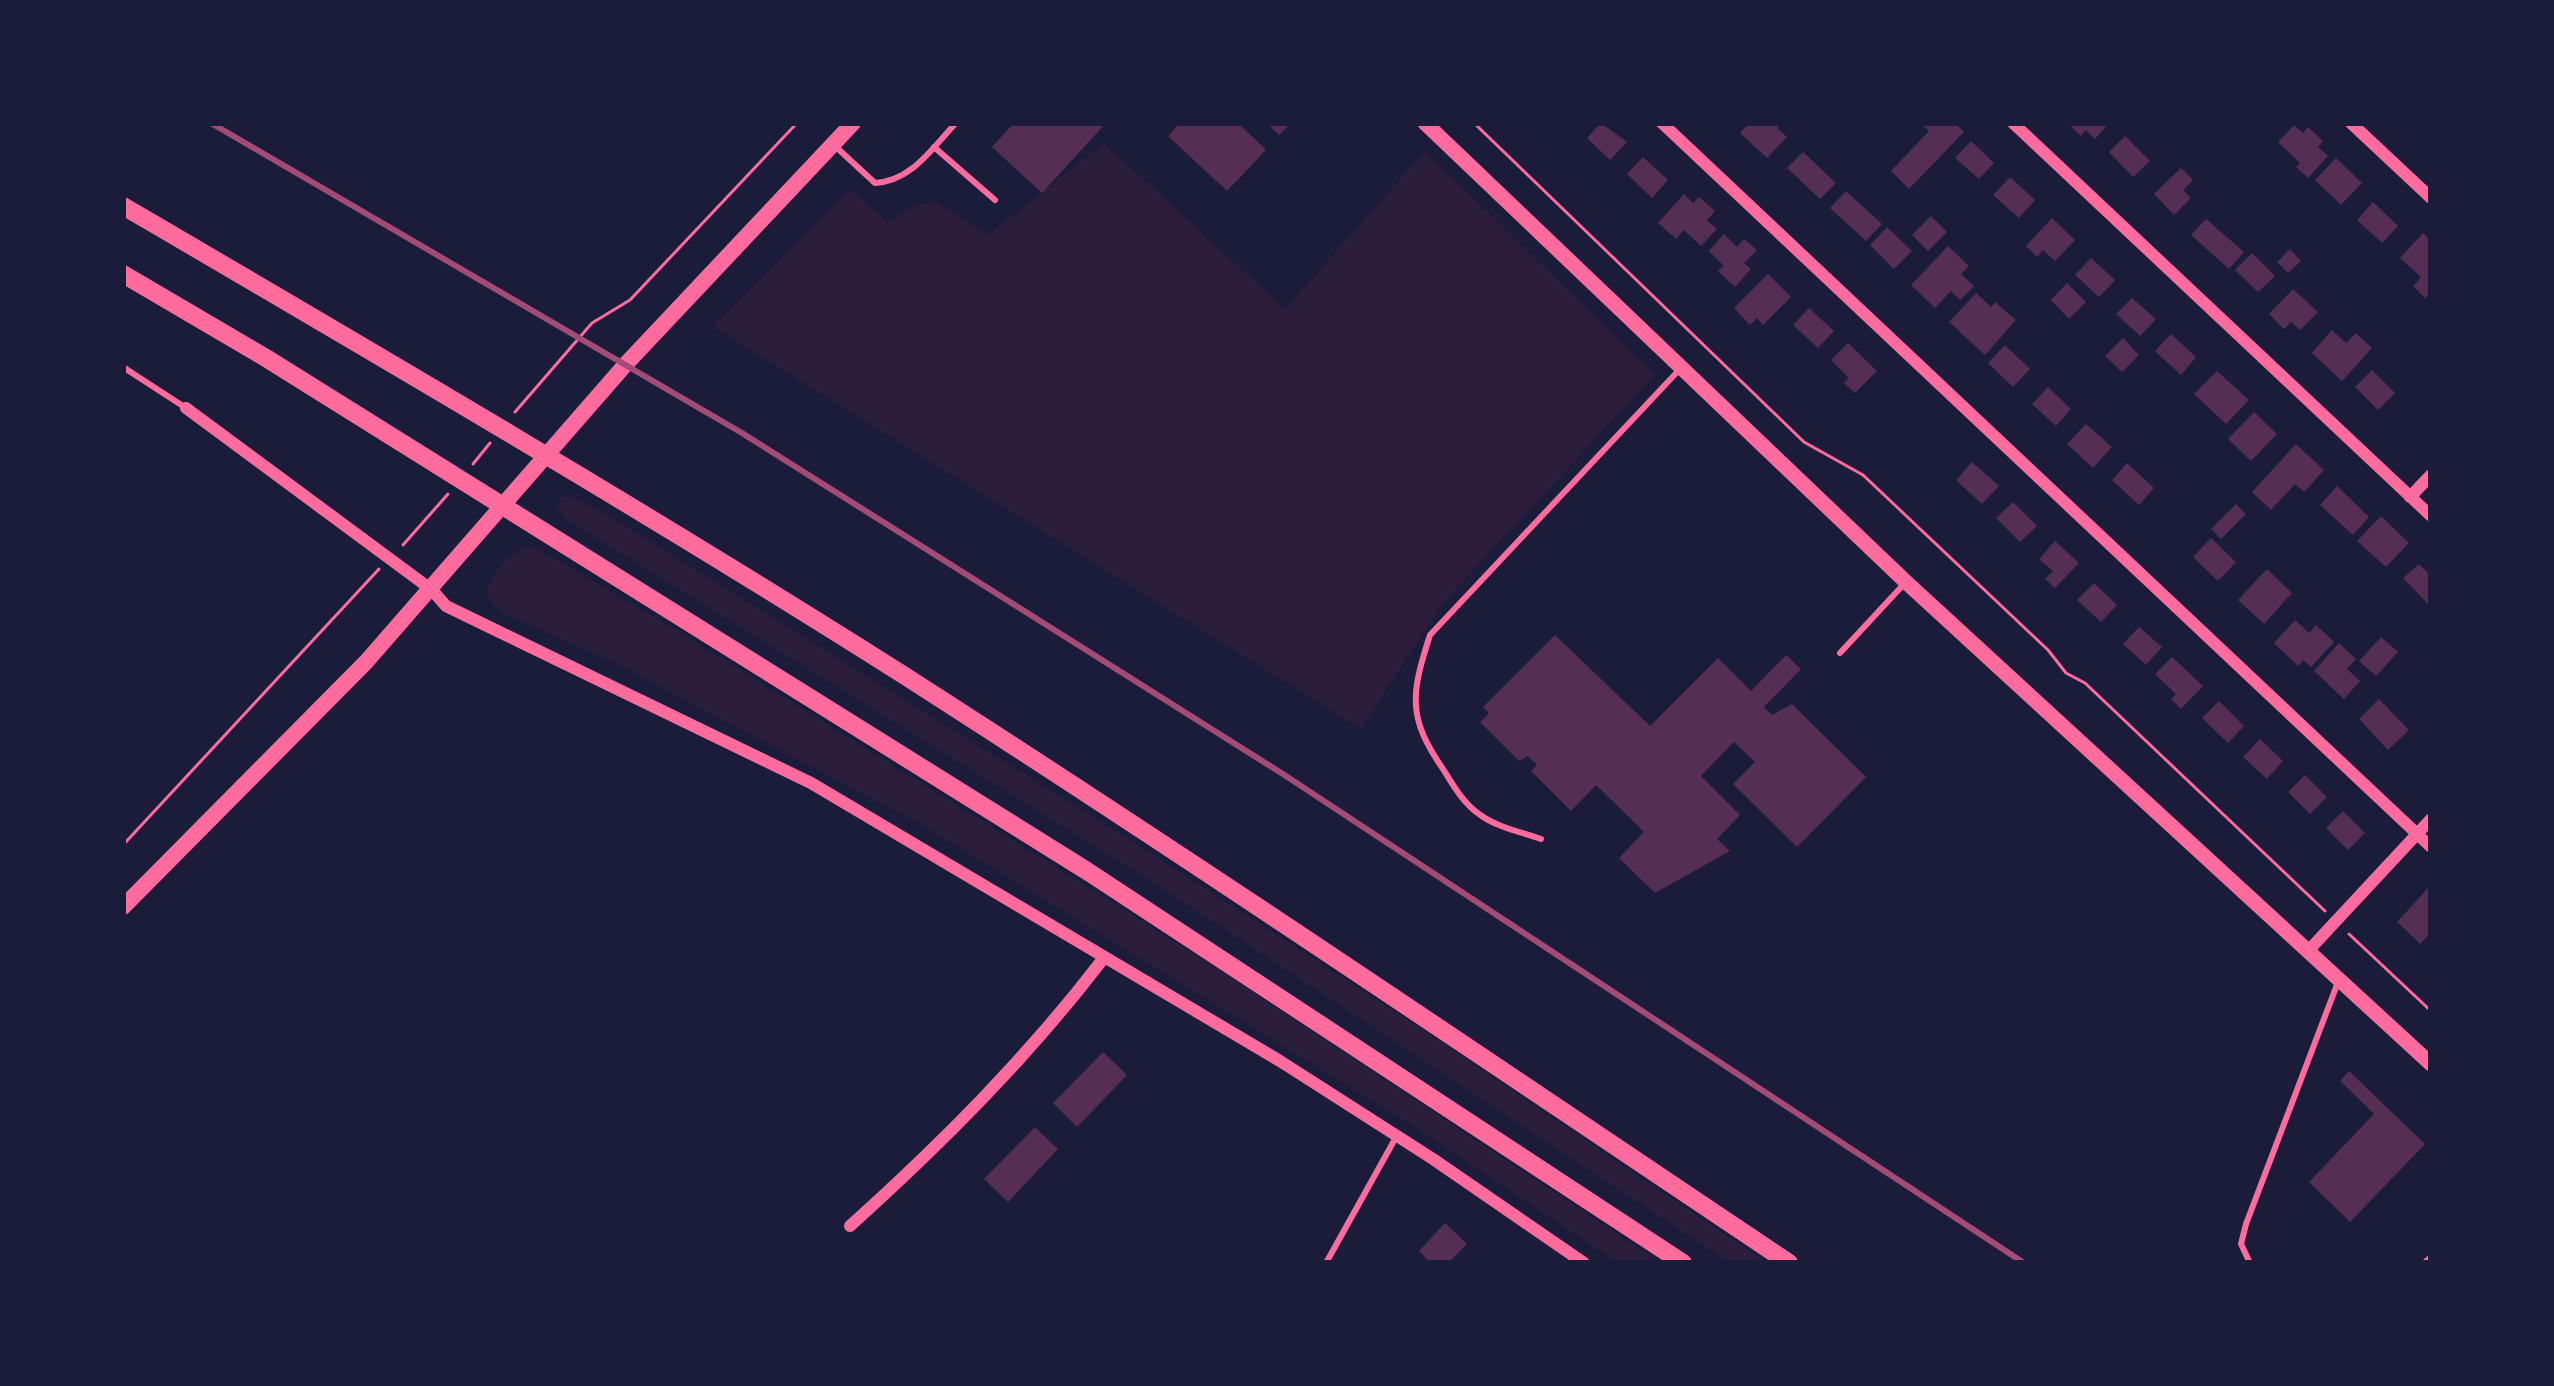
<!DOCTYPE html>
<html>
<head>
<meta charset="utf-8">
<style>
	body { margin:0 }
	#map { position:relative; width:2554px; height:1386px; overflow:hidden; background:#1b1b3a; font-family:"Space Grotesk",sans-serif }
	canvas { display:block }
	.frame { position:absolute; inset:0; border:126px solid #1b1b3a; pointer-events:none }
</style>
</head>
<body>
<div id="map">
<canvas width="2554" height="1386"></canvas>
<div class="frame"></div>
</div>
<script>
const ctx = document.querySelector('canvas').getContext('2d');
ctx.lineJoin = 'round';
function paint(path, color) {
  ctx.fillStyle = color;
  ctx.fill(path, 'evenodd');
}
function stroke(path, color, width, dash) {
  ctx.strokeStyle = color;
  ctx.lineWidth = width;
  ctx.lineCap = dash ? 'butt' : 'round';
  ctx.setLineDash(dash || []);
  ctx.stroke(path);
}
paint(new Path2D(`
	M1104 143 1285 309 1425 151 1655 375 1441 605 1361 729 712 326 850 190 888 222 913 206 936 202 988 235Z
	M561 496 571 497 606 514 1143 848 1402 1016 1767 1263H1730L1159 886 564 518 557 506Z
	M532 545 673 628 1203 959 1661 1263H1618L1410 1124 924 826 615 663 507 615 494 606 486 592C496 568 508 554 532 545Z`), '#2a1e3b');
paint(new Path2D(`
	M1014 123H1106L1042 193 992 147Z
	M1180 123H1238L1266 150 1227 191 1168 136Z
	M1267 123H1291L1279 135Z
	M1601 123 1627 142 1610 160 1587 138Z
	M1749 123H1781L1777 128 1787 137 1767 158 1740 133Z
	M1920 123H1955L1964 132 1909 189 1891 171 1929 131Z
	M2067 123H2109L2095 139 2086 130 2081 136Z
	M2294 125 2303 133 2308 127 2323 141 2318 147 2328 156 2308 178 2296 167 2300 163 2278 142Z
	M2125 136 2150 161 2133 177 2109 152Z
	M1971 141 1994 163 1979 179 1955 158Z
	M1803 152 1836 183 1820 199 1787 168Z
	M1643 157 1668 180 1652 198 1627 174Z
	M2336 158 2362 183 2341 205 2315 180Z
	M2181 168 2193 180 2183 190 2191 198 2174 215 2154 194Z
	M2010 177 2035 200 2019 218 1993 195Z
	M1846 191 1882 224 1866 241 1830 208Z
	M1684 194 1693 203 1699 197 1715 211 1707 220 1717 229 1701 246 1684 230 1676 239 1658 223Z
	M2373 202 2398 226 2382 243 2357 220Z
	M1931 216 1947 232 1928 251 1912 235Z
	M2052 218 2075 240 2055 261 2043 250 2037 257 2026 246Z
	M2206 219 2244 252 2229 269 2191 235Z
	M1887 227 1912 251 1894 269 1870 245Z
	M2423 233 2431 240V292L2425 298 2413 286 2421 277 2400 258Z
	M1724 234 1737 247 1744 239 1757 250 1744 263 1751 269 1735 287 1718 271 1724 266 1709 251Z
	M1948 246 1969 266 1961 274 1974 286 1960 300 1951 291 1935 308 1911 285Z
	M2290 249 2301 261 2288 273 2277 262Z
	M2252 253 2275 276 2258 292 2235 270Z
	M2091 258 2115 280 2099 297 2075 275Z
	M1768 274 1791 297 1763 325 1757 318 1750 325 1734 308Z
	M2067 283 2086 302 2069 319 2051 300Z
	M2293 289 2318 312 2300 330 2291 322 2284 329 2269 314Z
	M1976 293 1991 307 1995 302 2016 320 1985 355 1949 322Z
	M2132 298 2156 319 2140 336 2116 314Z
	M1809 308 1834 331 1818 348 1793 325Z
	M2332 330 2346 343 2356 333 2372 348 2342 381 2312 353Z
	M2171 334 2196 357 2181 375 2155 351Z
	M2123 338 2139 355 2122 372 2105 356Z
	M1848 343 1877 371 1855 393 1844 383 1849 378 1831 360Z
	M2005 345 2030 369 2013 387 1988 363Z
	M2372 370 2395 393 2378 410 2355 387Z
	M2217 371 2249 400 2226 424 2194 394Z
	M2048 387 2071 409 2056 426 2032 404Z
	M2254 412 2277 434 2251 461 2228 439Z
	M2086 424 2112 447 2093 468 2067 444Z
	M2296 444 2324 470 2304 492 2295 484 2271 510 2252 492Z
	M1972 462 1999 486 1982 504 1956 480Z
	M2127 463 2154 488 2139 505 2112 480Z
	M2337 486 2369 517 2353 535 2320 505Z
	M2013 502 2037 526 2020 542 1996 518Z
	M2236 504 2246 514 2221 539 2211 529Z
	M2381 516 2409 543 2386 567 2357 541Z
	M2211 538 2236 562 2218 581 2193 557Z
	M2055 541 2079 563 2055 588 2045 579 2053 571 2039 559Z
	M2419 564 2431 576V607L2403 578Z
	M2267 569 2292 593 2264 624 2238 600Z
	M2094 583 2117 605 2101 622 2077 600Z
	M2295 620 2309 633 2316 625 2334 642 2311 667 2303 660 2298 666 2274 643Z
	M2139 627 2162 647 2146 665 2123 644Z
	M1555 635 1650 726 1718 658 1751 691 1786 655 1801 669 1764 707 1772 715 1792 704 1866 777 1797 847 1733 784 1755 762 1734 742 1701 776 1740 815 1717 839 1730 851 1655 893 1619 858 1644 832 1596 785 1571 811 1531 771 1537 765 1528 756 1519 761 1480 722 1489 713 1483 707Z
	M2381 637 2398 652 2376 676 2359 661Z
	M2339 643 2356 659 2347 669 2360 681 2344 699 2314 671Z
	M2172 657 2203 686 2181 709 2171 699 2176 694 2155 674Z
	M2379 699 2409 730 2388 750 2359 719Z
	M2219 701 2244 726 2228 743 2202 718Z
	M2260 739 2283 761 2267 779 2243 757Z
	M2305 775 2327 797 2310 814 2288 792Z
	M2343 811 2365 833 2348 850 2326 828Z
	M2431 885V932L2420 944 2397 922Z
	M1103 1052 1127 1075 1077 1127 1053 1103Z
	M2349 1071 2425 1144 2350 1222 2309 1182 2374 1114 2340 1081Z
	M1035 1127 1058 1149 1008 1202 984 1179Z
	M1445 1223 1467 1244 1448 1263H1431L1419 1251Z`), '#542f53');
stroke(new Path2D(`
	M1474 123 1804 442 1863 475 2048 650 2066 673 2085 683 2325 911
	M515 412 592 323 630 300 797 123
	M473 464 490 443
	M403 545 448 494
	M123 845 379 569
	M2349 934 2431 1011`), '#ff6b9d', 3);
stroke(new Path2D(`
	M836 147 875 183C912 181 932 148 956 123
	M934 147 995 200
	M123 367 186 408
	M1840 653 1904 584
	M1541 839C1521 832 1496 827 1479 814 1463 803 1453 785 1443 769 1407 717 1411 694 1430 635L1680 369
	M1326 1263 1395 1139
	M2250 1263 2241 1244 2246 1224 2338 982
	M2424 1263 2431 1257`), '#ff6b9d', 6);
stroke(new Path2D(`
	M1662 123 2431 847
	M2013 123 2431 516
	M2351 123 2431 198
	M186 408 432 590 446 606 811 783 1280 1061 1433 1159 1584 1263
	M2410 497 2431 475
	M2309 950 2431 819
	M850 1226C942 1143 1028 1057 1103 959`), '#ff6b9d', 12);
stroke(new Path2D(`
	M1425 123 1906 582 2431 1064`), '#ff6b9d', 15);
stroke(new Path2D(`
	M123 907 366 662 625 365 853 123`), '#ff6b9d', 16);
stroke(new Path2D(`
	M123 206C386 360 648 513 905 676 1203 867 1495 1066 1789 1263
	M123 274 266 358 1087 871 1683 1263`), '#ff6b9d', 18);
stroke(new Path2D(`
	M211 123 742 433 1286 776 2024 1263`), '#a44b75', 6);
</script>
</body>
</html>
